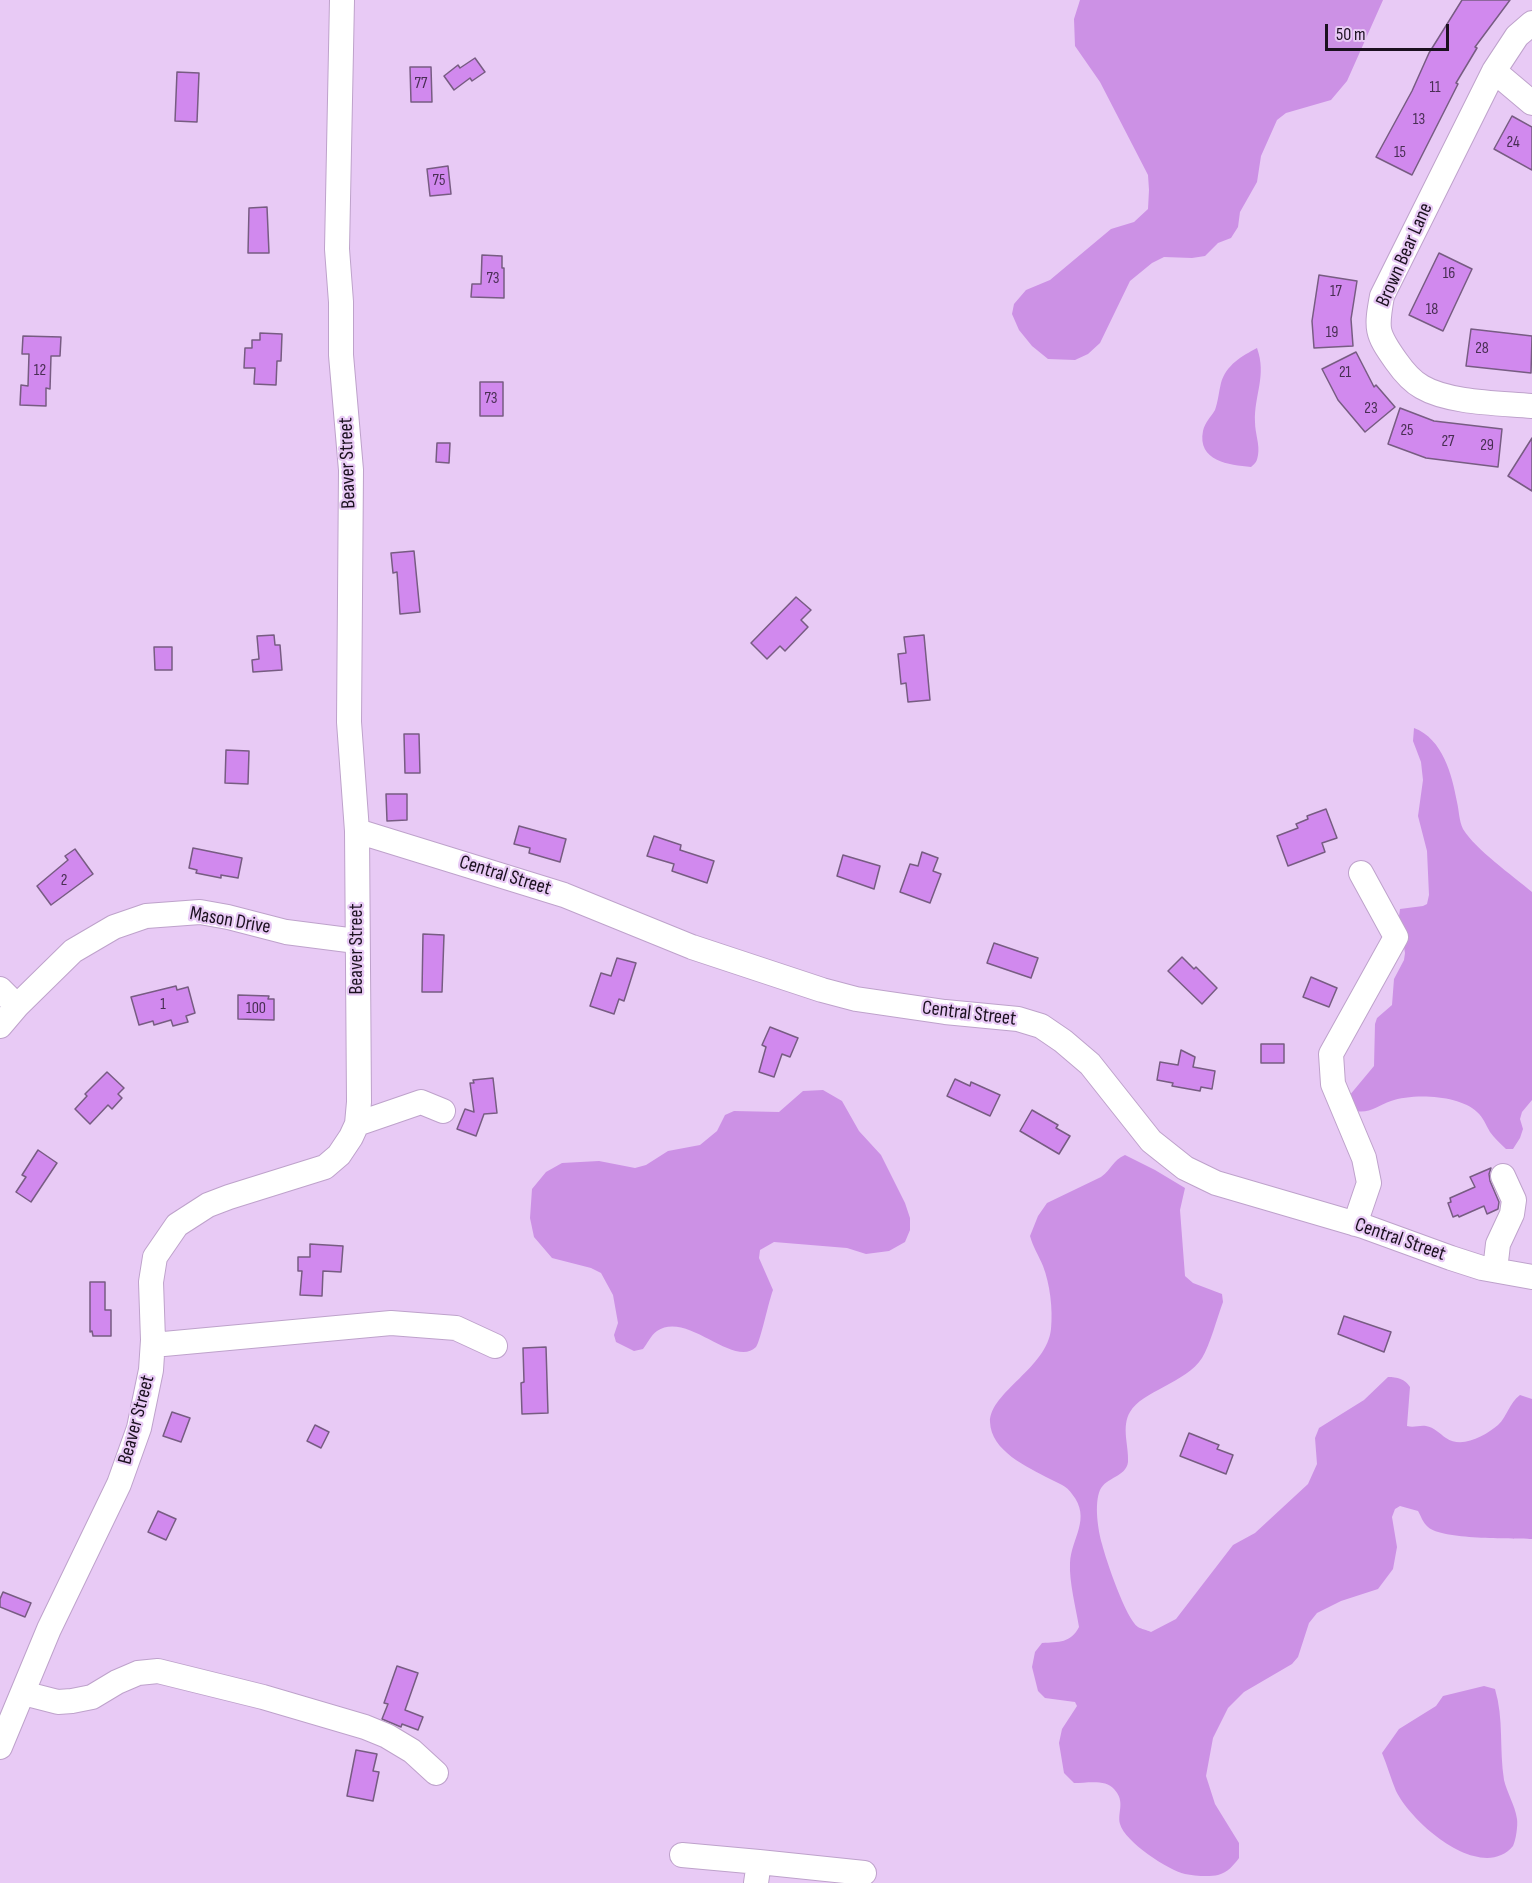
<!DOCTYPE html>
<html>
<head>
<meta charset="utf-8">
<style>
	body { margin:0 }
	#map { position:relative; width:1532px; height:1883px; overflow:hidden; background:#e8caf5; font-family:"Sofia Sans Condensed",sans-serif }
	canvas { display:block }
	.scale { position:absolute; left:1325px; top:24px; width:124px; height:27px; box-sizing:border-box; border:3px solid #1b101f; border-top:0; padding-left:8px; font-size:18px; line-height:21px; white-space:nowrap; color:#1b101f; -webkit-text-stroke:4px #e8caf5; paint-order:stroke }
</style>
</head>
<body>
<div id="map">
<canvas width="1532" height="1883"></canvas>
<div class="scale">50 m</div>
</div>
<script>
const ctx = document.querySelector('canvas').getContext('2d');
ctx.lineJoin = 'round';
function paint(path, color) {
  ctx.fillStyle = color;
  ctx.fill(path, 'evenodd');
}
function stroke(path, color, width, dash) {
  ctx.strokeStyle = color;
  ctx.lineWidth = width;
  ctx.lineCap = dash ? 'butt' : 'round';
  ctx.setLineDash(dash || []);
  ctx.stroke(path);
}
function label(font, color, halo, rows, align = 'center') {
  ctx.font = font + ' "Sofia Sans Condensed",sans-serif';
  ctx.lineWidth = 4.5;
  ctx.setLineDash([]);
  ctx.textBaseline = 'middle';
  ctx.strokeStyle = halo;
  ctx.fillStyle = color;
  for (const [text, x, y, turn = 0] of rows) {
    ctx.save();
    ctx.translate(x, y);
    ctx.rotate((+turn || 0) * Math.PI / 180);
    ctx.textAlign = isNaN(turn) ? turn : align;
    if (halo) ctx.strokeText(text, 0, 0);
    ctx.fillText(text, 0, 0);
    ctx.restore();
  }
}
paint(new Path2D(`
	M1080 0H1383L1347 81 1331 100 1286 113 1277 120 1261 156 1257 182 1240 212 1238 227 1231 238 1218 243 1205 256 1192 258 1164 257 1152 263 1130 281 1100 343 1088 354 1075 360 1048 359 1032 346 1019 330 1012 314 1014 304 1026 290 1050 280 1111 229 1134 222 1148 209 1149 190 1148 175 1100 82 1075 46 1074 19Z
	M1257 348C1267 376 1254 395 1255 422 1255 433 1260 445 1258 455 1257 461 1256 463 1251 467 1229 465 1197 461 1203 431 1205 422 1211 417 1215 410 1218 402 1219 391 1221 383 1226 365 1242 356 1257 348Z
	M1414 728C1443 739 1452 775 1457 802 1459 810 1459 821 1463 829 1476 850 1512 875 1532 892V1100L1522 1112 1520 1119 1523 1129 1520 1138 1513 1149H1506C1500 1143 1494 1138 1490 1132 1486 1125 1483 1117 1477 1112 1460 1095 1413 1093 1391 1101 1377 1106 1368 1115 1352 1110L1349 1096 1374 1066 1375 1024 1377 1018 1392 1005 1394 979 1404 960 1405 953 1399 917 1400 909 1423 906 1427 904 1429 895 1427 851 1418 816 1423 780 1421 762 1413 741Z
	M823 1090 842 1101 859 1131 881 1155 905 1203 910 1218V1230L905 1242 889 1251 866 1254 847 1248 774 1242 760 1250 759 1258 773 1290C769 1300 760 1343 756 1347 734 1369 687 1310 657 1331 651 1335 647 1344 643 1349L634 1351 616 1342 614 1335 618 1323 613 1295 601 1273 591 1268 552 1258 534 1237 530 1218 532 1189 546 1172 562 1163 599 1161 635 1168 646 1165 668 1151 700 1145 717 1131 725 1115 734 1111 779 1112 803 1091Z
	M1125 1155 1155 1170 1185 1188 1180 1210 1185 1276 1193 1283 1222 1294 1223 1302C1217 1318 1210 1345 1202 1358 1186 1383 1142 1391 1130 1412 1121 1427 1129 1446 1128 1462 1126 1477 1106 1477 1100 1490 1094 1504 1098 1530 1102 1544 1106 1560 1126 1619 1138 1627 1141 1629 1147 1630 1151 1632L1176 1619 1233 1545 1255 1533 1308 1484 1317 1464 1315 1438 1319 1428 1364 1400 1388 1377C1397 1377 1405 1379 1410 1387L1407 1426C1414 1428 1419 1425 1426 1426 1434 1427 1440 1434 1446 1438 1462 1449 1485 1436 1498 1425 1507 1417 1509 1403 1520 1395L1532 1399V1539C1511 1538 1442 1540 1428 1527 1423 1523 1421 1516 1418 1511L1400 1506 1395 1509 1392 1517 1397 1547 1393 1569 1378 1589 1341 1601 1317 1613 1309 1623 1298 1657 1292 1664 1244 1692 1228 1708 1213 1738 1206 1776 1215 1804 1239 1843V1858C1233 1866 1228 1872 1218 1875 1210 1877 1194 1876 1185 1874 1168 1870 1125 1842 1120 1824 1117 1812 1126 1802 1114 1789 1106 1779 1087 1783 1074 1783L1064 1773 1059 1743 1062 1729 1077 1706 1075 1702 1045 1698 1038 1691 1032 1667 1035 1652 1042 1643C1059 1642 1071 1643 1079 1627 1076 1608 1069 1582 1070 1563 1071 1538 1092 1519 1072 1494 1067 1486 1058 1483 1050 1479 1027 1467 991 1451 990 1422 990 1392 1047 1368 1051 1329 1053 1309 1050 1284 1043 1266 1039 1256 1033 1247 1030 1236L1038 1216 1047 1203 1101 1177C1112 1169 1112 1161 1125 1155Z
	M1484 1686 1495 1689C1504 1719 1499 1749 1504 1780 1507 1793 1515 1805 1517 1819 1518 1825 1516 1840 1513 1846 1482 1883 1413 1825 1396 1791 1391 1779 1387 1765 1382 1753L1399 1729 1436 1706 1443 1696Z`), '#cc91e5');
const building = new Path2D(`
	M1462 0H1510L1475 47 1477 48 1456 83 1458 84 1412 175 1376 157 1412 91 1429 53Z
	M475 58 485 72 472 81 470 78 454 90 444 76 458 65 460 68Z
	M410 67H431L432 102H411Z
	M177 72 199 73 197 122 175 121Z
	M1512 116 1532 127V170L1494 149Z
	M448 166 451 194 430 196 427 169Z
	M267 207 269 253H248L249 208Z
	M1439 253 1472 269 1443 331 1409 315Z
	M482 255 502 256V268H504V298L471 297 472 284H481Z
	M1319 275 1357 281 1351 319 1353 346 1314 348 1312 321Z
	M1471 329 1532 336 1531 373 1466 366Z
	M260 333 282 334 281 361H277L276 385 254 384 255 368H244L245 348H252V340H260Z
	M23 336 61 337 60 356H51L50 389 46 388V406L20 405 21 385 28 386 29 354H22Z
	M1356 352 1374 387 1376 385 1395 407 1365 432 1338 400 1322 369Z
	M480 382H503V416H480Z
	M1400 408 1434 421 1502 429 1498 467 1426 458 1388 444Z
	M1532 438V491L1508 476Z
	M437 443H450L449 463 436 462Z
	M414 551 420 612 400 614 397 572 393 573 391 553Z
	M796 597 811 610 801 620 808 627 785 651 780 646 767 659 751 643Z
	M274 635 275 645H280L282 670 253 672 252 660 259 659 257 636Z
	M924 635 930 700 908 702 906 683 901 684 898 654 906 653 904 637Z
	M154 647H172V670H155Z
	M404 734H419L420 773H405Z
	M226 750 249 751 248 784 225 783Z
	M386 794H407V820L387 821Z
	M1326 809 1337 838 1322 843 1325 852 1288 866 1277 836 1298 828 1296 824 1308 819 1307 816Z
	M519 826 566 839 560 862 529 853 530 848 514 844Z
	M654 836 681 845 680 850 714 861 707 883 672 871 674 864 647 856Z
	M193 848 242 858 238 878 221 875V878L196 873 197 870 189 868Z
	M75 849 93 874 51 905 37 886 68 860 65 856Z
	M922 852 938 858 933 871 941 874 930 903 900 892 910 864 918 866Z
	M843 855 880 866 874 889 837 876Z
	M423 934 444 935 442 992H422Z
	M994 943 1038 958 1031 978 987 963Z
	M1182 957 1194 969 1196 967 1217 988 1202 1004 1168 971Z
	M617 958 636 963 624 1001 619 999 614 1014 590 1006 601 973 611 976Z
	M1311 977 1337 988 1329 1007 1303 997Z
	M176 986 177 990 188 987 195 1013 186 1016 188 1022 173 1026 171 1020 154 1025 153 1021 139 1025 131 997Z
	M238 995 269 996 268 999H274V1020L238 1019Z
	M770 1027 798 1038 790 1057 782 1054 774 1077 759 1072 766 1047 762 1045Z
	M1261 1044H1284V1063H1261Z
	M1181 1050 1195 1057 1193 1067 1215 1071 1212 1089 1201 1087 1200 1091 1172 1086 1173 1083 1157 1080 1160 1062 1178 1065Z
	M107 1072 124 1088 118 1094 122 1098 112 1109 108 1105 90 1124 75 1109 87 1096 85 1094Z
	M493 1078 497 1113 484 1114 476 1136 457 1129 465 1109 474 1112 470 1083H474L473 1080Z
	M955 1079 970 1086 971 1082 1000 1095 990 1116 947 1096Z
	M1032 1110 1058 1125 1056 1128 1070 1136 1059 1154 1020 1131Z
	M38 1150 57 1163 31 1202 16 1192 26 1177 22 1175Z
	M1491 1168 1489 1174 1490 1181 1499 1202 1498 1209 1487 1214 1484 1206 1459 1217 1458 1215 1453 1217 1448 1203 1451 1202 1450 1198 1475 1187 1470 1177Z
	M310 1244 343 1246 341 1272 323 1271 322 1296 300 1295 302 1271H298V1257H310Z
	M90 1282H105V1310H111V1336H93L92 1331 90 1332Z
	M1344 1316 1391 1332 1384 1352 1338 1334Z
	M546 1347 548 1413 522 1414 521 1383 524 1382 523 1348Z
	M172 1412 190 1418 181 1442 163 1436Z
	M315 1425 329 1432 321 1448 307 1441Z
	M1189 1433 1219 1445 1217 1449 1233 1455 1226 1474 1180 1456Z
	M158 1511 176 1519 166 1540 148 1532Z
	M3 1592 31 1603 25 1617 0 1607V1599Z
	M397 1666 418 1673 405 1710 423 1717 418 1730 402 1724 401 1727 382 1719 388 1704 384 1703Z
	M356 1750 377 1754 373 1771 379 1772 373 1801 347 1796Z`);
paint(building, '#d189ee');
stroke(building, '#775c82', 1.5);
const minor = new Path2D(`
	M1532 23 1517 36 1494 71 1382 296C1376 329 1376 333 1396 361 1403 371 1411 381 1422 387 1449 403 1500 403 1532 406
	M1494 71 1532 103
	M357 831 564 895 692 947 822 990 856 999 945 1012 1018 1019 1041 1026 1063 1041 1090 1064 1151 1141 1185 1168 1216 1183 1363 1226 1451 1258 1482 1268 1532 1277
	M0 989 17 1006
	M0 1026 17 1006 73 951 114 927 146 916 200 912 228 917 286 932 356 941
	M357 1124 421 1102 443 1111
	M1355 1224 1369 1183 1364 1158 1333 1084 1331 1054 1396 937 1361 873
	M1495 1270 1498 1244 1512 1214 1514 1200 1503 1176
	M153 1345 391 1323 456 1328 495 1346
	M23 1693 58 1702 72 1701 92 1697 117 1682 138 1673 158 1671 263 1697 365 1727 387 1736 412 1751 436 1773
	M0 1747 49 1629 119 1484 139 1428 151 1370 153 1340 151 1282 155 1257 177 1225 208 1205 229 1197 325 1167 339 1155 351 1137 357 1124 359 1102 357 831 349 722 351 470 341 355V302L337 249 342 0
	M682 1855 759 1862
	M756 1883 759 1862 864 1873`);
stroke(minor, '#bea2cb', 26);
stroke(minor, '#fff', 24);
label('16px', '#482e53', null, [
	["77",421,84],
	["11",1435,88],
	["13",1419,120],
	["24",1513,143],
	["15",1400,153],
	["75",439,181],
	["16",1449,274],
	["73",493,279],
	["17",1336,292],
	["18",1432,310],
	["19",1332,333],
	["28",1482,349],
	["12",40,371],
	["21",1345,373],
	["73",491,399],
	["23",1371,409],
	["25",1407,431],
	["27",1448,442],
	["29",1487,446],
	["2",64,881],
	["1",163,1005],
	["100",256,1009]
]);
label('20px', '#1b101f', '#e8caf5', [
	["Brown Bear Lane",1405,255,-66],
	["Beaver Street",348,463,-92],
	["Central Street",505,876,17],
	["Mason Drive",230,921,10],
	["Beaver Street",357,949,-90],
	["Central Street",969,1014,7],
	["Central Street",1400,1240,19],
	["Beaver Street",137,1420,-75]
]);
</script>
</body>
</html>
